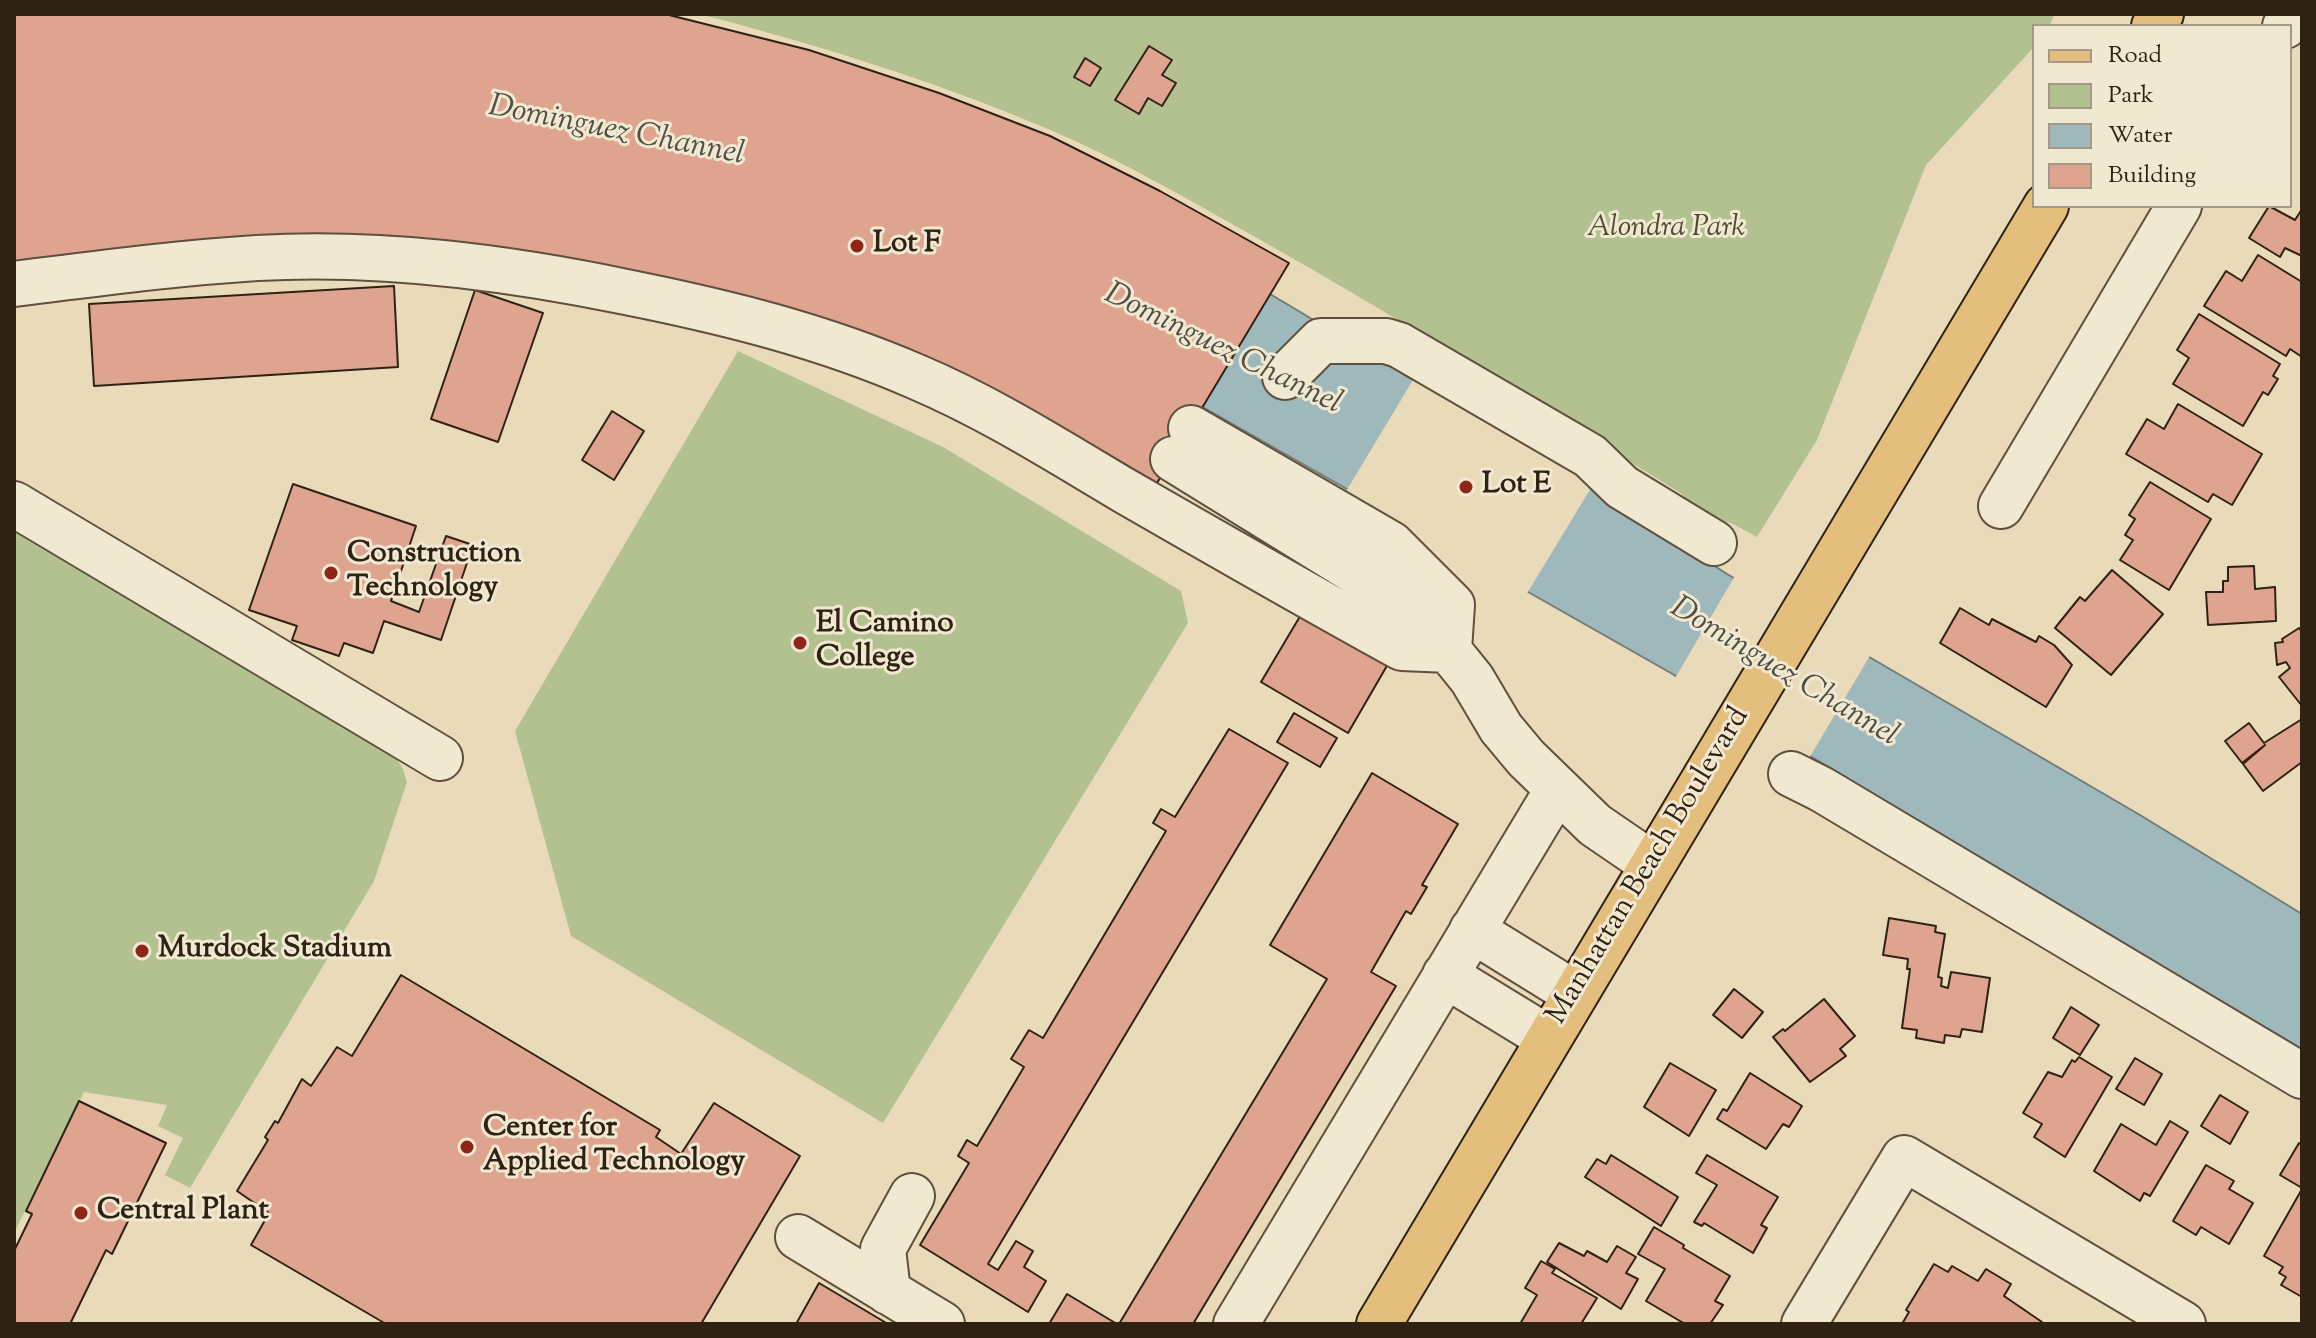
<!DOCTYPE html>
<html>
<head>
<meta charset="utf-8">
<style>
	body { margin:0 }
	#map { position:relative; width:2316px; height:1338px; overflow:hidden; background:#e9dbb9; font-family:"Sorts Mill Goudy",serif }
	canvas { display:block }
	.frame { position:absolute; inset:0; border:16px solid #2f2213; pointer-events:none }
	.legend { position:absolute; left:2032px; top:24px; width:260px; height:184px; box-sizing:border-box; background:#f1e8d2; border:2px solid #a39986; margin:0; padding:10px 14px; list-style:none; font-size:24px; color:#2f2213 }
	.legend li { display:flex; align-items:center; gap:16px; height:40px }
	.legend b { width:40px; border:2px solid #a39986 }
</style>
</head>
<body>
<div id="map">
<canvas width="2316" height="1338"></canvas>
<div class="frame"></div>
<ul class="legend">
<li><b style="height:10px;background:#e4be7c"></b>Road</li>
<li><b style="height:22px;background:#b3c191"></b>Park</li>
<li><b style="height:22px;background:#9eb8bb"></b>Water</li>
<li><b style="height:22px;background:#dea490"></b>Building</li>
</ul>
</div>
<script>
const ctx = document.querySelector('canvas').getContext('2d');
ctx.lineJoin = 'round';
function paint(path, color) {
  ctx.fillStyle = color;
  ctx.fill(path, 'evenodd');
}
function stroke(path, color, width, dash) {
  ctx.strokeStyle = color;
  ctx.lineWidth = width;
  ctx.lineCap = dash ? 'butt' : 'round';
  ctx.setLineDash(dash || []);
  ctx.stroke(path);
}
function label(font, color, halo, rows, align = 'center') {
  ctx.font = font + ' "Sorts Mill Goudy",serif';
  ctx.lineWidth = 6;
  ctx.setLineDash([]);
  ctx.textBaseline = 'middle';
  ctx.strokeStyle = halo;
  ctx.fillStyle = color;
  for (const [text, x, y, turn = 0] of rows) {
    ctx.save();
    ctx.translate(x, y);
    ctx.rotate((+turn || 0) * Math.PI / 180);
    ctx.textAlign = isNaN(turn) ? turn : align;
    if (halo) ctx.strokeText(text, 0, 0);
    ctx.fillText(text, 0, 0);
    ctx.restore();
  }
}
paint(new Path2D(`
	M699 14H2055L2049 26H2034V47L1926 165 1817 440 1757 537 1731 523 1698 516 1682 494C1541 407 1401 319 1257 238 1189 200 1121 160 1048 129 935 81 818 45 699 14Z
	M738 351 943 447 1181 591 1188 623 883 1123 571 936 515 731Z
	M14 518 388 747 402 767 407 782 374 881 190 1188 165 1175 183 1138 158 1126 167 1105 84 1092 14 1233Z`), '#b3c191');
const water = new Path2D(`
	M14 52 1250 282 1598 490 1727 574 2140 815 2302 914V1049L1669 672 1037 313Z`);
paint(water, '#9eb8bb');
stroke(water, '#727c78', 2);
paint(new Path2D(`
	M1416 375 1594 483 1526 595 1345 493Z
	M1736 574 1871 654 1808 760 1674 680Z`), '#e9dbb9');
const building = new Path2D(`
	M14 14H665L809 50 939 93 1050 136 1160 191 1289 263 1157 483 1077 436 918 356 726 293 14 264Z
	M1149 46 1172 60 1162 75 1176 83 1162 106 1148 98 1139 114 1115 100Z
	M1085 58 1101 68 1090 86 1074 77Z
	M2269 206 2295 220 2302 209V256L2285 248 2280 257 2249 238Z
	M2258 255 2302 282V357L2290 349 2286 356 2204 306 2226 271 2242 281Z
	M394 286 398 367 94 386 89 304Z
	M475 290 543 313 498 442 431 419Z
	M2199 314 2280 364 2273 376 2278 379 2268 395 2263 392 2243 426 2173 384 2189 358 2177 350Z
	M2178 404 2262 454 2232 505 2213 494 2208 502 2126 454 2147 419 2164 429Z
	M612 411 644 431 614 480 582 460Z
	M2150 482 2211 519 2169 590 2120 560 2133 540 2125 535 2135 519 2129 515Z
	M293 484 416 526 391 601 419 612 446 536 473 545 441 640 384 621 373 653 344 643 339 656 292 640 297 626 249 610Z
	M2254 566 2255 589 2275 587 2276 621 2208 625 2206 592H2223V581H2228V567Z
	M2112 570 2163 614 2111 675 2055 628 2080 597 2085 601Z
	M1960 608 1989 625 1992 619 2036 642 2039 636 2054 645 2072 665 2046 707 1940 643Z
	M1302 613 1388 664 1348 733 1261 682Z
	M2299 628 2302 632V706L2279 677 2290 668 2286 662 2277 665 2275 643 2283 642 2282 639Z
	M1294 713 1337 738 1320 767 1277 742Z
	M2302 719V762L2263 791 2243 764 2265 745 2242 763 2225 741 2249 723 2264 743Z
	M1229 729 1288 763 988 1264 998 1270 1016 1241 1033 1251 1024 1267 1046 1281 1028 1312 920 1245 969 1163 958 1156 967 1140 977 1146 1024 1067 1011 1059 1029 1030 1043 1038 1166 831 1153 823 1161 809 1175 817Z
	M1372 773 1458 824 1422 885 1427 887 1411 914 1406 911 1371 972 1396 986 1193 1324H1119L1327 979 1270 945Z
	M1889 918 1936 926 1935 932 1945 934 1938 977 1942 978 1941 986 1948 988 1951 972 1990 978 1982 1032 1962 1029 1960 1037 1945 1035 1944 1043 1916 1038 1917 1030 1902 1028 1910 969H1907L1908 959 1883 955Z
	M401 975 660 1130 656 1137 681 1154 714 1103 800 1156 701 1324H386L251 1245 269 1213 237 1191 268 1140 265 1137 275 1121 278 1123 302 1079 311 1086 337 1047 352 1056Z
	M1734 989 1763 1012 1742 1038 1713 1015Z
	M1824 999 1855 1036 1840 1049 1846 1056 1810 1082 1773 1037 1783 1029 1785 1031Z
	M2071 1007 2099 1025 2080 1055 2053 1038Z
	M2079 1057 2112 1077 2065 1157 2034 1137 2042 1124 2023 1113 2048 1072 2062 1077 2072 1060 2075 1062Z
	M2135 1058 2162 1074 2144 1105 2116 1089Z
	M1670 1063 1716 1090 1689 1136 1644 1107Z
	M1750 1073 1802 1106 1789 1127 1783 1124 1766 1149 1717 1119 1723 1109 1727 1111Z
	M2220 1095 2248 1112 2230 1144 2201 1126Z
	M79 1101 166 1143 112 1254 106 1250 70 1324H14V1251L32 1214 26 1211Z
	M2170 1121 2188 1132 2150 1196 2144 1193 2140 1201 2094 1171 2121 1124 2156 1145Z
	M2299 1143 2302 1145V1188L2280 1175Z
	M1611 1155 1678 1197 1661 1226 1585 1177 1597 1159 1606 1164Z
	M1707 1155 1778 1197 1761 1225 1767 1228 1753 1253 1704 1223 1702 1226 1694 1222 1717 1185 1696 1173Z
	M2206 1165 2234 1181 2229 1189 2253 1203 2229 1244 2201 1227 2196 1235 2173 1221Z
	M2302 1189V1297L2281 1285 2286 1277 2279 1273 2283 1267 2264 1256Z
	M1654 1227 1684 1245 1683 1248 1730 1276 1715 1301 1723 1305 1710 1324H1685L1646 1301 1665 1269 1638 1254Z
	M1559 1243 1584 1256 1587 1251 1607 1262 1617 1246 1636 1257 1626 1273 1638 1279 1621 1309 1547 1262Z
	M1541 1261 1555 1269 1552 1273 1597 1298 1581 1324H1520L1537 1295 1525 1288Z
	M1934 1264 1948 1272 1952 1266 1978 1281 1986 1269 2011 1284 2004 1296 2042 1322 2041 1324H1902L1909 1312 1906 1310Z
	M819 1283 888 1324H796Z
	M1067 1294 1117 1324H1049Z`);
paint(building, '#dea490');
stroke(building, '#2f2213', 2);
const minor = new Path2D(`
	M2285 26 2292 14
	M14 284C95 274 176 263 257 258 381 251 505 267 626 292 726 312 823 336 917 377 990 408 1056 450 1125 491 1217 544 1309 597 1402 648L1449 650 1452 605 1391 544 1191 428
	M1285 377 1321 341H1386L1399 345 1590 456 1622 487 1714 543
	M1173 459 1369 580 1430 627 1472 679 1501 728 1526 758 1595 825 1652 864
	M14 504 440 758
	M2001 506 2179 206
	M1791 774 1821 789 2302 1076
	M1472 930 1574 993
	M1445 975 1548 1038
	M798 1237 942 1324
	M888 1292 883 1249 912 1196
	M1236 1324 1557 790
	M1804 1324 1904 1158 2183 1324`);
const major = new Path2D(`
	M2154 26 2161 14
	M1379 1324 2046 206`);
stroke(minor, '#5e503c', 48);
stroke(major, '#2f2213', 48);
stroke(minor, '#f1e8d2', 44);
stroke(major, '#e4be7c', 44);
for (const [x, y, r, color] of [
	[857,246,8,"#8f2418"],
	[1466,487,8,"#8f2418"],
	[331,573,8,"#8f2418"],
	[800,643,8,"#8f2418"],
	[142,951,8,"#8f2418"],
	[467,1147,8,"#8f2418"],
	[81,1213,8,"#8f2418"]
]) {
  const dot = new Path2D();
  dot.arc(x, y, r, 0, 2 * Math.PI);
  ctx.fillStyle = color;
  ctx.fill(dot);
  stroke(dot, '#f1e8d2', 3);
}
label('italic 30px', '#504a32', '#f1e8d2', [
	["Alondra Park",1666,230]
]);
label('bold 30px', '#2f2213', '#f1e8d2', [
	["Lot F",873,246],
	["Lot E",1482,487],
	["Construction",347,556],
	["Technology",347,590],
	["El Camino",816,626],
	["College",816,660],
	["Murdock Stadium",158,951],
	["Center for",483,1130],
	["Applied Technology",483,1164],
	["Central Plant",97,1213]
], 'left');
label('30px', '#2f2213', '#f1e8d2', [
	["Manhattan Beach Boulevard",1650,867,-59]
]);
label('italic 32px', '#504f45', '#f1e8d2', [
	["Dominguez Channel",616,133,11],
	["Dominguez Channel",1222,351,26],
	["Dominguez Channel",1783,674,31]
]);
</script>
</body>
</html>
